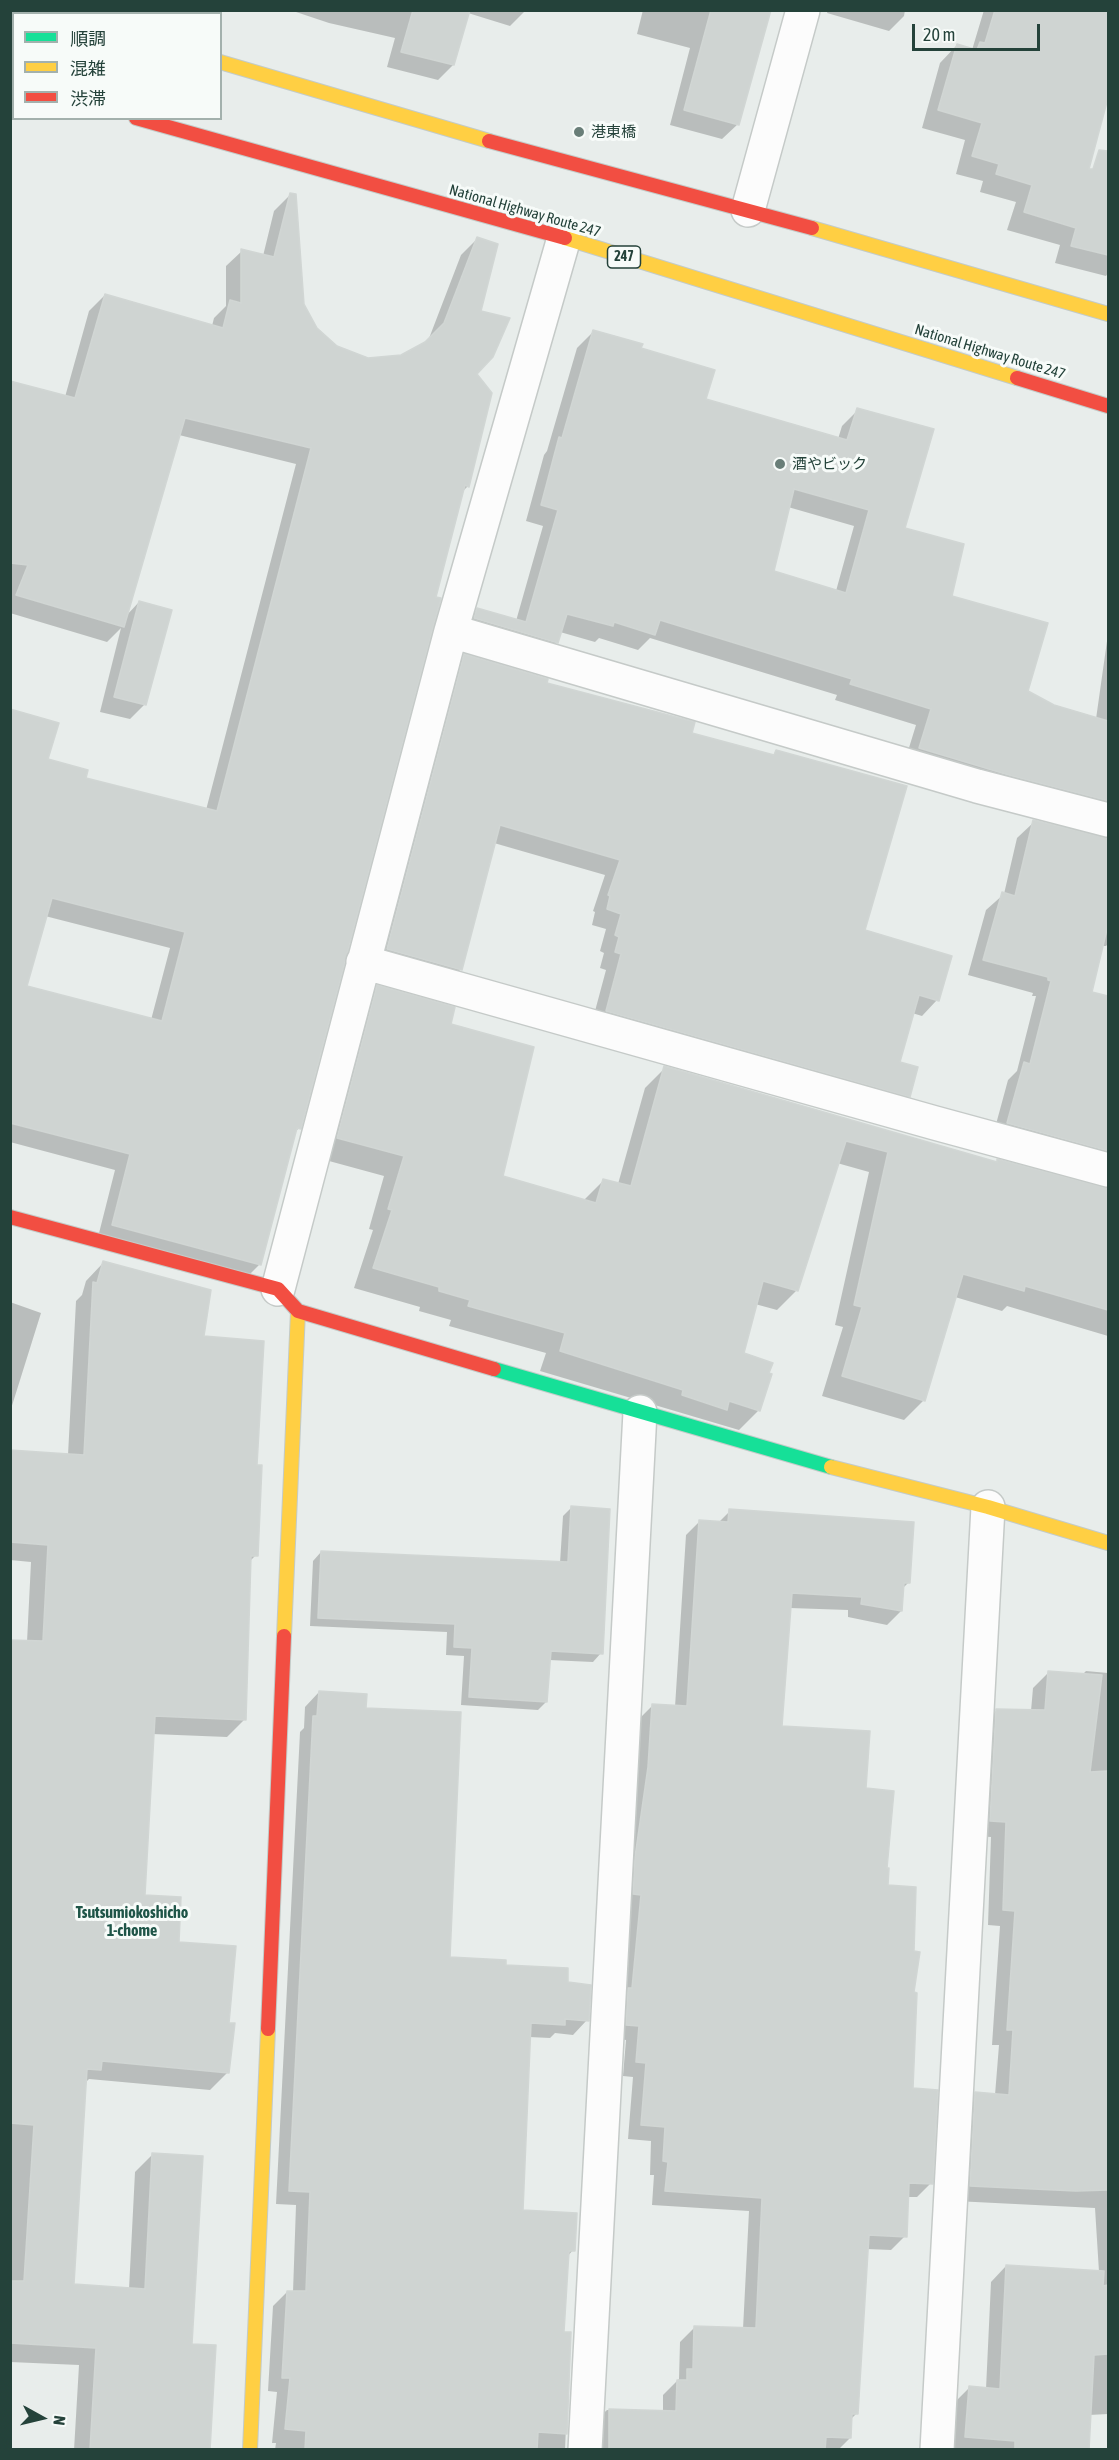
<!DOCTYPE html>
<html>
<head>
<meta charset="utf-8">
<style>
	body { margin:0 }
	#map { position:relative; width:1119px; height:2460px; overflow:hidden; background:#e8edeb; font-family:"Asap Condensed","Noto Sans JP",sans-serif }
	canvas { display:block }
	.frame { position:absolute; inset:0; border:12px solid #24423a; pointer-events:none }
	.legend { position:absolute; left:12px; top:12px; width:210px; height:108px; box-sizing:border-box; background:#f7fbf9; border:2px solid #a3b1ad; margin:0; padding:8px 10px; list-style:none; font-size:18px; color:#24423a }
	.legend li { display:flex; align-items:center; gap:12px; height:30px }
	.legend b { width:30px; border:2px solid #a3b1ad }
	.north { position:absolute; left:12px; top:2388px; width:60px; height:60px; -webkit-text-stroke:4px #f7fbf9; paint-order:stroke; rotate:98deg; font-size:16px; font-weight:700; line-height:24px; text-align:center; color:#24423a }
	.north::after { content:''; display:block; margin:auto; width:21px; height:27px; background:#24423a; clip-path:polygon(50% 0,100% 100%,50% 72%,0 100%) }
	.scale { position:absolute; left:912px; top:24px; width:128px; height:27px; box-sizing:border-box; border:3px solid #24423a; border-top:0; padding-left:8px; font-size:18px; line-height:21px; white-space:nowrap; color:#24423a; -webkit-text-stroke:4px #f7fbf9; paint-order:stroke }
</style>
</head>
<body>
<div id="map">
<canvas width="1119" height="2460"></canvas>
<div class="frame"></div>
<ul class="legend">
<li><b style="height:8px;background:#16e098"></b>順調</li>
<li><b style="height:8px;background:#ffcf43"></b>混雑</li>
<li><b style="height:8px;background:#f24e42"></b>渋滞</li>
</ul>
<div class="north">N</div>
<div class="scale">20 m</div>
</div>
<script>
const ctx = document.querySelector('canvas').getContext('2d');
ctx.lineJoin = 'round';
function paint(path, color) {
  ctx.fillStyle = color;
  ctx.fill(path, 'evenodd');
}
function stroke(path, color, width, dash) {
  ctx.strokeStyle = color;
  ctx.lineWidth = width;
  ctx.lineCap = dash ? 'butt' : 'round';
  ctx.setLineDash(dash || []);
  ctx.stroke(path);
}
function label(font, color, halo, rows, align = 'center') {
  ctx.font = font + ' "Asap Condensed","Noto Sans JP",sans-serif';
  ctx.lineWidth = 6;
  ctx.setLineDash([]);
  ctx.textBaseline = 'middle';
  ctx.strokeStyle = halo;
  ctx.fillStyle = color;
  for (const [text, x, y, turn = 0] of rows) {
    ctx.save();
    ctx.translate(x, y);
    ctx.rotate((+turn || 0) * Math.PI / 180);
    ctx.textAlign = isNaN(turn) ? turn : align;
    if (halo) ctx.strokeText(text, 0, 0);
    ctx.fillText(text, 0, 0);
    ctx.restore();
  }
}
paint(new Path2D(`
	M290 10H526L510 26 468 13 453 65 438 80 387 67 395 38 329 23Z
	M643 10H769L738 124 722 139 670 125 690 48 637 34Z
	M828 10H905L904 16 889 31 827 13Z
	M984 10H1108V33L1091 90 1087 171H1108V273L1106 276 1055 263 1060 245 1007 230 1016 202 980 192 983 181 956 174 965 140 922 128 940 63 957 45 972 50Z
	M290 195 303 305 316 329 336 348 368 360 402 357 428 341 461 255 477 239 479 312 468 486 461 493 299 1128 294 1133 260 1264 244 1280 97 1241 115 1170 10 1142V711L47 760 84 779 206 810 296 464 179 435 126 616 139 602 145 704 130 719 100 712 121 628 107 642 10 613V383L65 397 89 311 105 295 212 326 214 318 226 306V266L242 251 263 256 274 211ZM45 916 170 948 151 1020 25 987Z
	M593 332 639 349 704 400 838 439 842 426 858 410 903 529 950 597 1026 691 1054 706 1096 719 1108 634V829L904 764 916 725 835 700 837 695 650 638 638 650 599 638 595 642 560 632 557 642 541 658 461 626 477 610 516 621 543 526 526 521 544 455 547 451 577 348ZM788 507 854 526 836 591 772 572Z
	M465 656 690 734 772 756 776 752 863 931 937 1000 922 1016 912 1013 898 1063 909 1096 893 1112 591 1026 606 970 600 968 604 953 600 951 606 929 592 925 595 912 593 911 605 875 494 843 460 970 445 985 372 965 449 672Z
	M1034 822 1108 840V944L1106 946H1102L1090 993 1108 998V1157L992 1139 1008 1080 1017 1071 1036 996H1032L1033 993 968 975 986 910 1004 894 1017 838Z
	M378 987 449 1025 501 1177 583 1201 604 1180 618 1184 645 1088 665 1068 996 1163 998 1161 1108 1196V1336L1007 1306 1002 1311 955 1297 924 1400 904 1420 822 1396 843 1327 835 1325 869 1172 837 1163 797 1290 777 1310 755 1304 742 1354 759 1410 739 1430 540 1371 546 1353 449 1326 451 1320 419 1311 420 1307 354 1288 373 1230 369 1229 384 1176 318 1158 358 1007Z
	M103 1263 202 1338 256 1467V1555L249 1562 245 1719 227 1737 152 1734 143 1896 177 1944 227 2024 228 2072 210 2090 89 2079 84 2084 73 2286 129 2289 135 2172 153 2154 209 2450H74L79 2365 10 2362V1641L27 1642 31 1562 10 1560V1452L68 1455 76 1301 82 1295 86 1281Z
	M10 1302 41 1313 10 1412Z
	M571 1508 601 1653 593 1662 549 1660 546 1702 538 1710 461 1705 464 1656 446 1655 447 1632 310 1626 313 1561 321 1552 560 1563 563 1516Z
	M730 1511 908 1583 902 1589 901 1611 887 1625 848 1617V1610L790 1608 781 1728 864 1790 886 1869V1886L913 1994 912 2090 931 2183 917 2197H907L905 2236 891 2250 867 2249 857 2413 851 2419 850 2438 838 2450H591L592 2424 607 2410 663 2412V2395L679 2379 680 2342 694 2328 743 2329 749 2211 652 2205 654 2175H650L651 2141 628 2139 633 2077 623 2076 626 2040 613 2038 639 1719 653 1705 675 1707 686 1535 700 1521 718 1523Z
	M1086 1671 1108 1673V1852L1093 1853 1092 1909 1108 1908V2414L1089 2415 1087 2450H950L954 2403 969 2388 986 2389 991 2282 1006 2266 1099 2272 1095 2208 955 2201 960 2109 976 2094 995 2095 999 2045H992L1000 1926 988 1925 991 1837 975 1836 981 1726 996 1711H1031L1033 1688 1048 1673 1082 1675Z
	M319 1692 364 1709 448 1959 505 1967 566 1984 587 2020 573 2035 555 2033 550 2038 529 2037 521 2212 573 2250 567 2257 562 2333H570L565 2450H275L276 2443H272L277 2392 268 2391 273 2306 287 2292H293L296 2205 276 2204 300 1732 304 1728 305 1707Z`), '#0003');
const building = new Path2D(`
	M413 10H470L454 65 401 52Z
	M711 10H771L739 125 684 110Z
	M995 10H1108V98L1089 169H1093L1099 150 1108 151V255L1071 246 1076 228 1024 212 1032 185 996 174 999 164 972 156 982 123 938 110 957 44 977 50 980 42 985 43Z
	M290 193 296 194 304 304 317 328 337 346 368 358 401 355 425 342 444 323 477 237 498 244 481 311 510 318 493 357 477 374 492 393 469 487 465 485 436 597 441 598 301 1129 297 1128 261 1265 112 1225 130 1154 10 1123V709L59 723 48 759 88 770 86 778 217 811 311 448 185 418 124 627 16 595 28 565 10 563V381L75 398 105 294 223 328 230 300 241 303V249L274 257ZM52 898 185 932 162 1021 27 986Z
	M593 330 643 344 641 348 715 370 706 399 847 440 857 408 934 429 905 528 964 544 952 596 1048 623 1028 691 1054 705 1108 721V801L1012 776 919 748 931 709 850 684 852 679 660 620 655 635 614 622 613 626 567 614 558 643 474 618 477 608 526 622 558 510 541 505 559 437 562 438ZM794 489 869 510 846 593 774 571Z
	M139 601 172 610 146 705 114 697Z
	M464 654 548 679 547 683 695 722 692 733 774 755 776 750 907 786 865 930 952 956 939 1001 919 995 900 1062 918 1067 910 1097 606 1011 621 954 615 952 619 937 615 935 621 914 607 909 610 896 608 895 620 860 500 825 462 970 387 949Z
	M1033 820 1108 838V925L1092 992 1108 996V1151L1007 1123 1024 1062 1030 1064 1051 981 1048 980V977L983 960 1002 892 1015 896Z
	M377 985 455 1007 451 1024 534 1047 503 1176 596 1203 603 1179 631 1186 664 1066 997 1162V1159L1108 1188V1310L1025 1286 1024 1291 963 1274 925 1401 842 1376 862 1307 854 1305 888 1152 846 1141 798 1291 763 1281 744 1353 773 1363 769 1373 772 1374 760 1411 729 1401 727 1410 682 1395 683 1390 560 1351 565 1333 468 1306 470 1300 439 1291V1287L373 1268 392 1210 388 1209 404 1156 337 1138Z
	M103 1261 211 1290 204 1336 264 1341 257 1465H262L258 1556H251L246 1720 155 1716 145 1895 181 1897 179 1942 236 1946 229 2023H235L229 2073 102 2061 101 2070 87 2069 74 2284 145 2289 152 2153 203 2156 192 2344 216 2345 210 2450H90L96 2348 10 2343V2281H24L34 2125 10 2123V1640L43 1641 48 1545 10 1542V1450L84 1455 93 1282 97 1283Z
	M571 1506 610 1509 603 1654 551 1651 547 1702 469 1697 472 1648 454 1647 455 1624 318 1618 321 1551 568 1562Z
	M729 1509 914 1522 910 1583H904L902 1611 861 1604 862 1597 792 1593 782 1726 870 1731 866 1788 894 1791 887 1868H889L888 1885 916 1887 914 1951 920 1952 914 1992 917 1993 913 2088 938 2090 933 2184 909 2183 907 2237 869 2235 858 2414H852L851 2438 826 2437 825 2450H609V2409L676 2411 677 2380H687V2369H693L694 2326 756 2328 762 2198 665 2191 668 2162 663 2161 665 2127 641 2125 646 2063 636 2062 639 2026 626 2025 628 1988H632L641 1895 633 1894 635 1857 648 1767 652 1704 687 1706 699 1520 728 1522Z
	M1048 1671 1102 1675 1090 1772 1108 1771V2190L1076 2191 970 2186 975 2092 1009 2095 1013 2030H1007L1015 1911 1003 1910 1006 1822 990 1821 996 1709 1045 1710Z
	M319 1691 367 1694 366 1708 461 1712 450 1957 506 1960V1965L568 1968V1982L591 1985 589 2021 565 2019V2025L531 2023 523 2210 577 2213 575 2251H569L564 2332H571L567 2434 538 2432 537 2450H305L306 2431 285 2429 290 2378H282L287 2291H306L310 2192 289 2191 313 1716H317Z
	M1006 2265 1104 2271 1103 2286 1108 2285V2354L1094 2355 1089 2450H1015V2441L965 2437 969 2386 1000 2389Z`);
paint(building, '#cfd4d2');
stroke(building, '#d1d6d4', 1.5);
const street = new Path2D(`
	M128 14V10
	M748 210 803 10
	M451 631 977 786 1108 820
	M363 962 935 1123 1108 1170
	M278 1289 451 631 564 238
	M585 2450 640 1412
	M937 2450 988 1507`);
const fast = new Path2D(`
	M49 10 59 14
	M494 1369 831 1467`);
const slow = new Path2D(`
	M220 62 489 141
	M812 228 1108 314
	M565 238 1017 378
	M831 1467 988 1507 1108 1543
	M284 1636 298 1311
	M250 2450 268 2029`);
const jam = new Path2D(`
	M10 83H14
	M136 118 565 238
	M489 141 812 228
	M1017 378 1108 406
	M10 1217 278 1289 298 1311 494 1369
	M268 2029 284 1636`);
stroke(street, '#c5cac8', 36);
stroke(fast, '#c3cbc8', 16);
stroke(slow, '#c3cbc8', 16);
stroke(jam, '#c3cbc8', 16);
stroke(street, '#fcfcfc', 33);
stroke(fast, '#16e098', 14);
stroke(slow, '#ffcf43', 14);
stroke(jam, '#f24e42', 14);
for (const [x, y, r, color] of [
	[579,132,6,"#697e78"],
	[780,464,6,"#697e78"]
]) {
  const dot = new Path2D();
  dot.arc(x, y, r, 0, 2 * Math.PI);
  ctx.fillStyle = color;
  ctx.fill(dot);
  stroke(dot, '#f7fbf9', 2);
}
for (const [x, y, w] of [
	[624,257,33]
]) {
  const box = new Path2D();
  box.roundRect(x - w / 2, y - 11, w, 22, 4.5);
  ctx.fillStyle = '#f7fbf9';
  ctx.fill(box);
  stroke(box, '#24423a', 1.5);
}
label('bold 14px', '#24423a', null, [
	["247",624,257]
]);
label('15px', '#24423a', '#f7fbf9', [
	["港東橋",591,132],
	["酒やビック",792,464]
], 'left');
label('15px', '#24423a', '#f7fbf9', [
	["National Highway Route 247",525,211,16],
	["National Highway Route 247",990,352,17]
]);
label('bold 16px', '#1f5548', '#f7fbf9', [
	["Tsutsumiokoshicho",132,1913],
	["1-chome",132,1931]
]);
</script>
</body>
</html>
